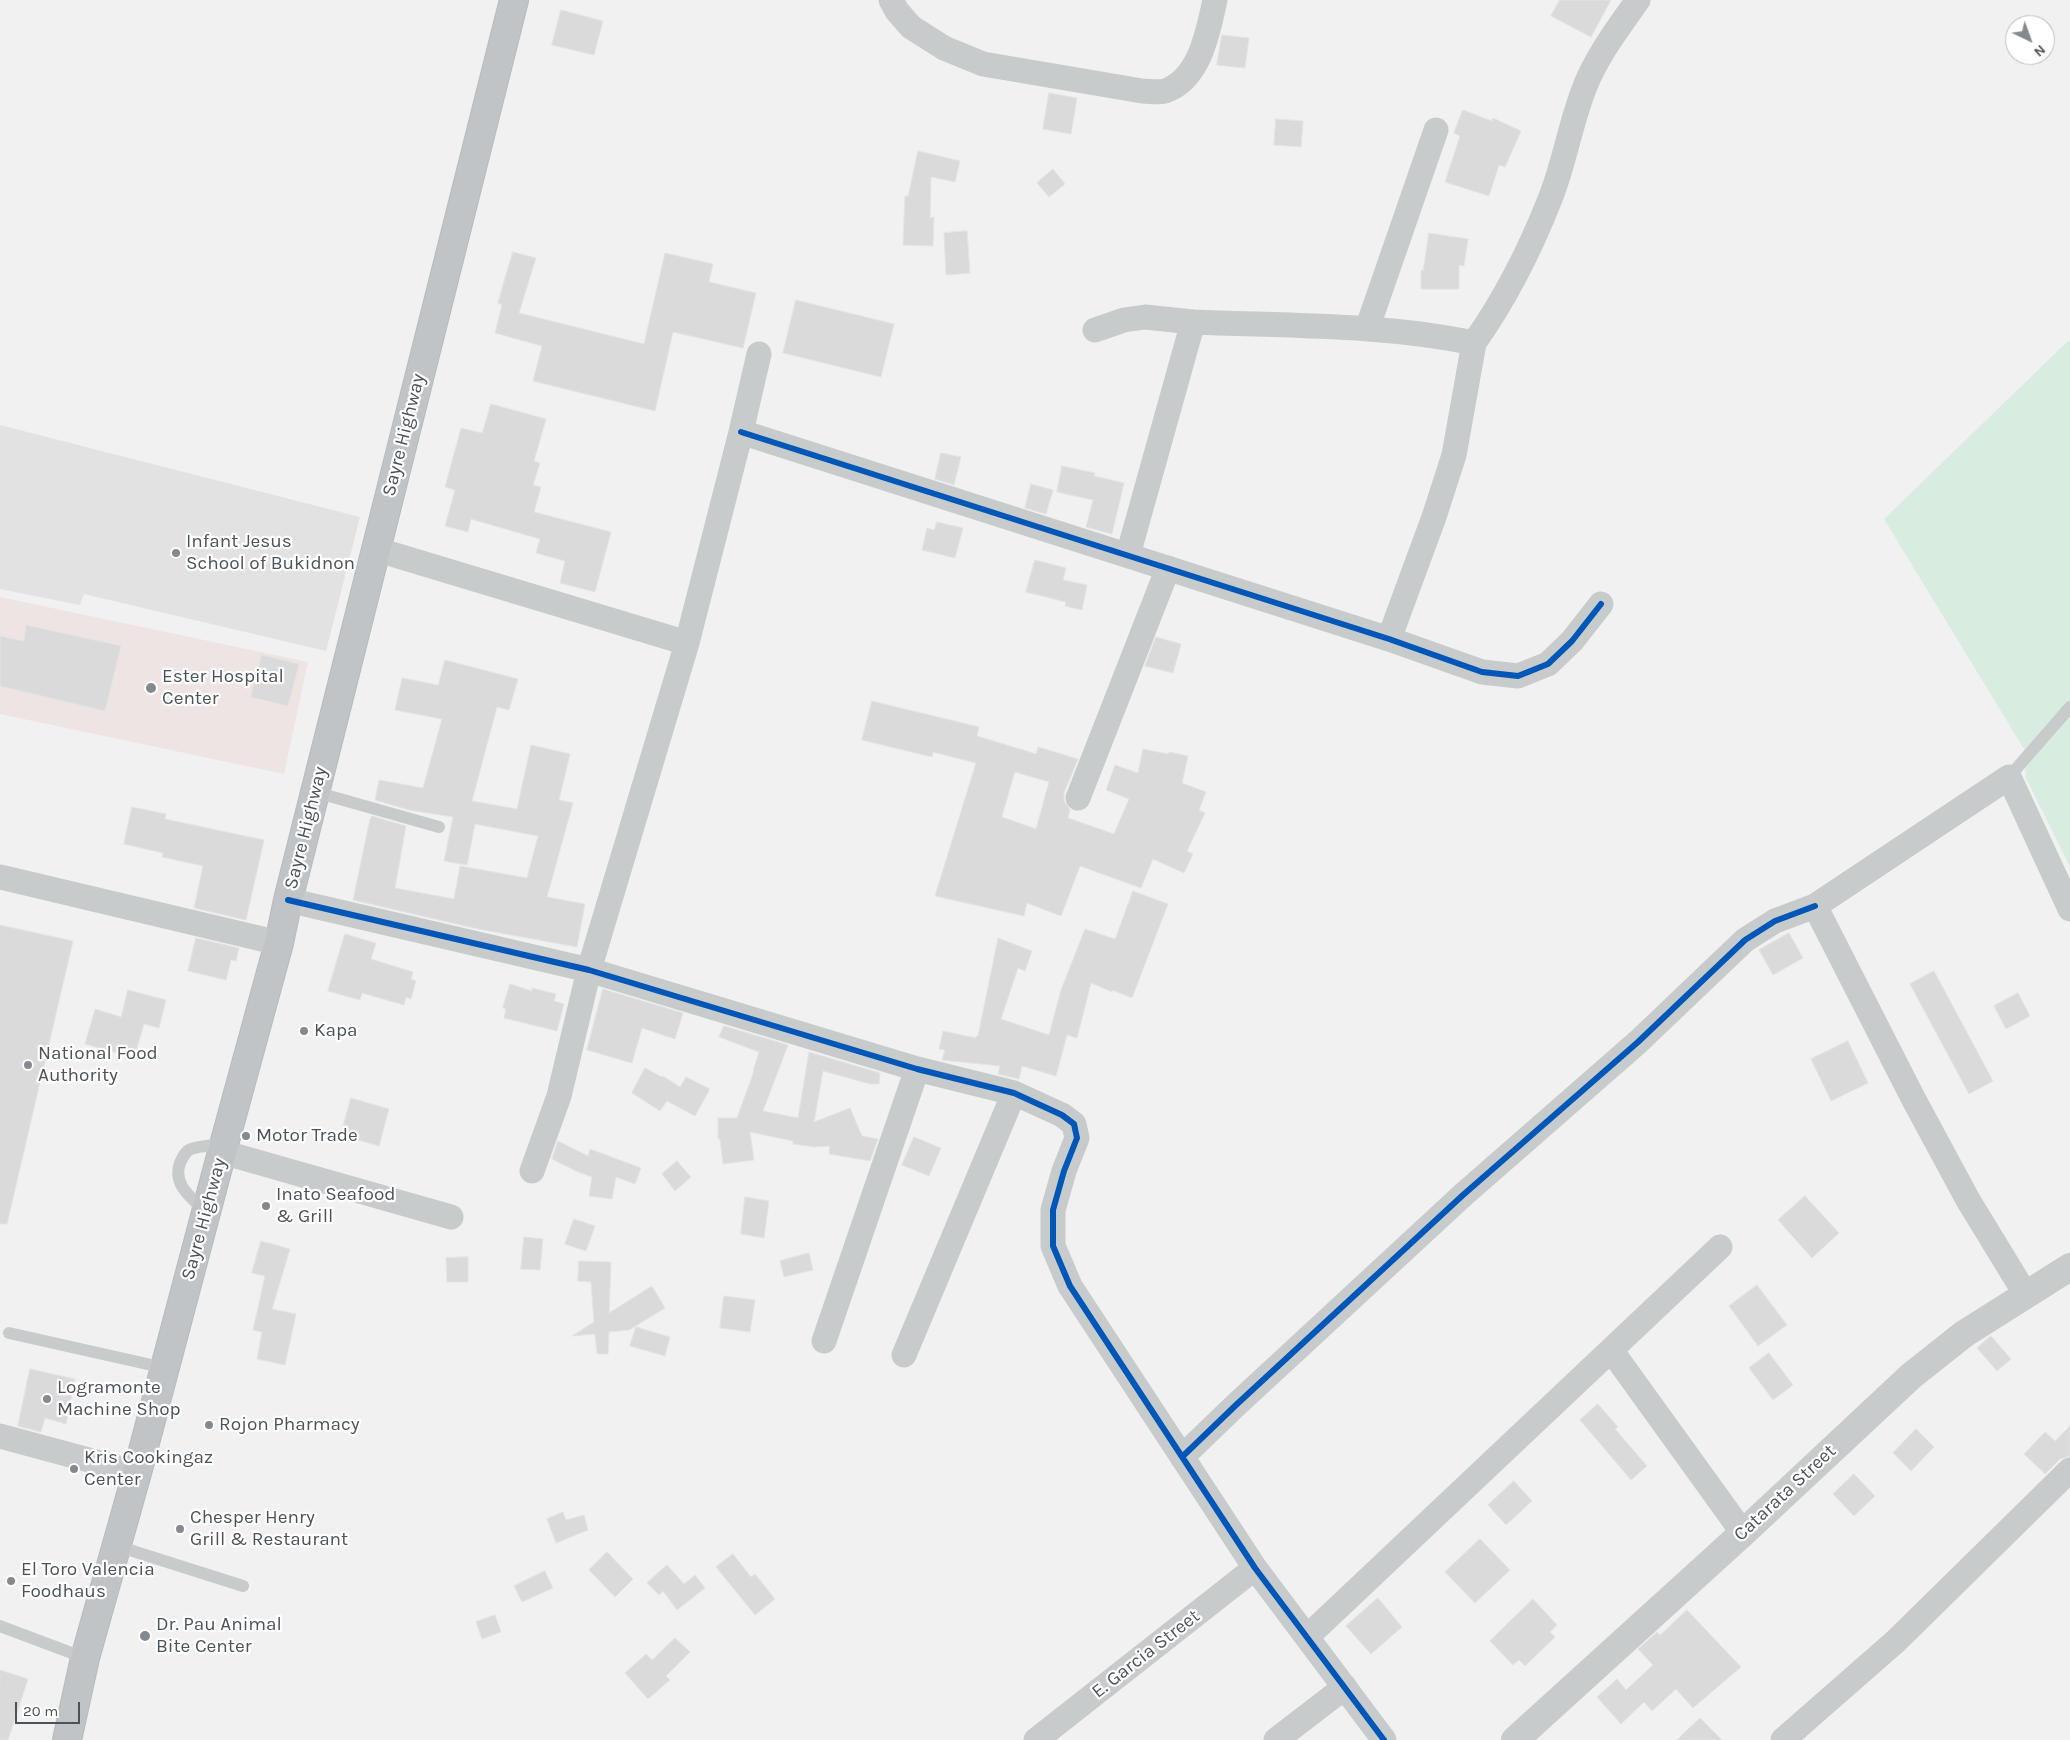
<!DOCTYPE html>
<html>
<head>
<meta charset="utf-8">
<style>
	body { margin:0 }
	#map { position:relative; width:2070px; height:1740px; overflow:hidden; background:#f1f1f1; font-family:Karla,sans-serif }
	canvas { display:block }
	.north { position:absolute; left:2005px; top:15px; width:50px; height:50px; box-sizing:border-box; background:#fff; border:1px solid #b7babd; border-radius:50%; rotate:138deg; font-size:14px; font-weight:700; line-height:20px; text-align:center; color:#4a535a }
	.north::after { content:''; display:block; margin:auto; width:18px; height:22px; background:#848a8f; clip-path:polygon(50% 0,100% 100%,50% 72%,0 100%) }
	.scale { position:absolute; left:15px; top:1702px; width:65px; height:22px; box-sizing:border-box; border:2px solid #4a535a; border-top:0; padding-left:6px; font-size:15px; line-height:18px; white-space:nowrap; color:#4a535a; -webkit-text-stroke:4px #fff; paint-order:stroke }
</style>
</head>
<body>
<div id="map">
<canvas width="2070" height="1740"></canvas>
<div class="north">N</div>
<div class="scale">20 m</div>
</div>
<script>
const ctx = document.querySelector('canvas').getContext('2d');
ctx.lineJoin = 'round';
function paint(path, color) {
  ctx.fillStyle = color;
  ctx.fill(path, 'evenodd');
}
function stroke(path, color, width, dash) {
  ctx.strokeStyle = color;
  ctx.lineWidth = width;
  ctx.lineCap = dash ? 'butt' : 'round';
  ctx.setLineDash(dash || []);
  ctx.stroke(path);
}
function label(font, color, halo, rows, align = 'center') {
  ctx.font = font + ' Karla,sans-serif';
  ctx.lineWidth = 4.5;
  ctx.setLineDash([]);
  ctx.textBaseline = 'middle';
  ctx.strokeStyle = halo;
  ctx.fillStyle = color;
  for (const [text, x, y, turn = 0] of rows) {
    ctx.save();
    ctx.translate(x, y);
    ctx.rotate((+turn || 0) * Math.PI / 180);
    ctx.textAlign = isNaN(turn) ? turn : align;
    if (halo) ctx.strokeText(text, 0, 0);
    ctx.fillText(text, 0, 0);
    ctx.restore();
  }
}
paint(new Path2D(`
	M0 425 360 517 326 651 84 594 80 605 0 589Z`), '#e3e2e2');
paint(new Path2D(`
	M0 597 308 662 284 774 0 714Z`), '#eee4e3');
paint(new Path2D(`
	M2070 339V867L2026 778 2024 749 1884 519Z`), '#d8eddf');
const building = new Path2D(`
	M1560 0H1611L1591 37 1551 16Z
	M561 10 603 21 594 55 552 45Z
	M1222 35 1249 38 1245 68 1217 65Z
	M1049 93 1077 98 1071 134 1043 129Z
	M1463 110 1492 121 1493 118 1521 131 1505 167 1499 165 1489 196 1445 182 1460 136 1454 133Z
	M1276 119 1303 121 1301 147 1274 145Z
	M918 151 960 161 955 182 931 177 930 218 934 217 933 246 903 245 905 196H908Z
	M1053 169 1065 184 1049 197 1037 183Z
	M967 231 970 273 946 275 944 233Z
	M1429 233 1468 239 1464 266 1459 265V289H1421V270H1423Z
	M513 252 536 258 519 313 644 344 665 253 713 264 709 282 756 293 743 348 673 332 655 411 533 381 542 346 495 333 502 305 498 303Z
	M796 300 894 324 881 377 783 353Z
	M491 404 546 419 534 461 540 463 533 485 541 487 534 512 611 532 595 592 560 583 565 561 536 553 540 539 471 519 468 532 445 526 455 490 445 487 461 428 482 433Z
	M941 453 961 457 954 485 935 479Z
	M1062 466 1095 473 1094 476 1124 483 1112 534 1086 527 1093 500 1057 492Z
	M1031 484 1053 490 1046 514 1025 508Z
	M937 522 963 528 955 558 922 550 927 528 934 530Z
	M1035 560 1066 568 1063 580 1087 585 1082 610 1065 606 1066 602 1026 592Z
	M26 625 121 646 105 711 0 686V636L24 641Z
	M1156 637 1181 644 1173 673 1145 666Z
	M262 655 299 664 288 706 251 697Z
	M445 660 518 679 509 710 497 707 472 801 517 809 531 745 570 754 559 800 573 803 547 897 585 904 577 947 478 929 353 900 370 819 372 816 406 826 395 888 454 899 460 866 527 878 538 836 475 824 467 865 444 861 453 817 409 810 375 800 379 780 423 788 442 719 395 710 402 678 438 685Z
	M872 701 979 727 977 736 1036 754 1038 747 1078 759 1064 793V801L1070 810 1068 818 1114 834 1129 799 1106 790 1115 765 1138 773 1143 749 1168 754 1169 752 1188 756 1182 783 1206 792 1199 810 1205 813 1187 851 1193 854 1184 873 1153 859 1141 888 1080 866 1061 916 1027 903 1024 916 935 896 976 763 933 752 932 757 862 740ZM1015 772 1049 782 1036 829 1002 817Z
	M132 807 166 814 165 819 264 840 246 920 194 908 203 866 162 857 163 853 124 844Z
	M1133 891 1168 904 1132 998 1112 990V992L1091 983 1077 1038 1067 1035 1056 1076 1022 1066 1019 1079 998 1074 1000 1066 942 1060 945 1050 939 1049 943 1031 976 1038V1036H978L998 938 1032 951 1025 971 1018 968 1001 1019 1049 1035 1061 990 1085 929 1115 939Z
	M0 925 73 941 7 1224H0Z
	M1789 933 1803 958 1773 975 1759 950Z
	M345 934 376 943 371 959 413 972 411 979 416 981 411 999 406 997 404 1005 362 993 360 1000 328 991Z
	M196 938 239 948 236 961 231 960 226 980 188 971Z
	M1934 971 1993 1081 1969 1094 1910 984Z
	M510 984 532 991V988L556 994 554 1001 564 1004 557 1031 504 1018 506 1009 503 1008Z
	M603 989 683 1013 675 1039 642 1028 632 1063 587 1050Z
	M128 990 166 1000 159 1028 144 1024 134 1058 85 1044 95 1009 121 1017Z
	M2018 993 2030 1016 2006 1029 1994 1006Z
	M724 1026 788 1045 763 1111 798 1118 809 1052 880 1073 879 1084H870L823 1071 814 1122 850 1108 862 1136 878 1139 870 1161 829 1154 830 1146 814 1147 793 1144V1141L750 1132 754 1160 723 1164 720 1139H718V1118H737L754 1071H753L759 1052 719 1037Z
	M1848 1041 1868 1083 1831 1101 1811 1059Z
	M645 1068 662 1077 663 1076 680 1087 686 1077 710 1089 695 1116 667 1101 660 1111 632 1093Z
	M351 1098 389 1109 379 1146 341 1135Z
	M914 1137 941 1148 929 1176 902 1165Z
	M558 1141 588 1156 590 1149 641 1168 635 1184 616 1177 612 1199 589 1196 592 1177 578 1172 552 1159Z
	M677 1161 691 1177 675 1191 662 1174Z
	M1805 1196 1839 1233 1812 1258 1778 1220Z
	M745 1197 769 1201 764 1238 741 1234Z
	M574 1219 595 1226 586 1251 565 1244Z
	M524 1237 543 1239 540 1270 521 1269Z
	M261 1241 290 1249 272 1309 296 1314 285 1365 257 1359 262 1332 253 1330 265 1276 252 1273Z
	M809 1253 813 1270 784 1277 780 1261Z
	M468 1257V1282H447L446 1258Z
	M579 1261 611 1262 609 1313 652 1286 665 1308 629 1330 609 1332 608 1354H597L595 1334 572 1336 594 1322 591 1282 578 1281Z
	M1757 1285 1787 1325 1758 1346 1729 1306Z
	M724 1296 755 1300 750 1332 720 1328Z
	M636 1327 670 1337 665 1356 630 1346Z
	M1991 1336 2011 1359 1997 1371 1977 1348Z
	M1769 1353 1793 1385 1773 1400 1749 1368Z
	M30 1369 75 1379 66 1424 45 1418 41 1432 18 1426Z
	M1598 1404 1618 1427 1615 1429 1647 1466 1631 1480 1580 1420Z
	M2070 1426V1456L2060 1459 2045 1474 2024 1454 2045 1432 2055 1441Z
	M1916 1429 1934 1447 1911 1471 1893 1453Z
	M1854 1474 1875 1496 1854 1516 1833 1494Z
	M1514 1481 1532 1501 1506 1525 1488 1505Z
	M563 1512 566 1520 584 1515 588 1530 556 1543 547 1519Z
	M1480 1539 1510 1570 1475 1603 1445 1572Z
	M607 1552 633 1579 615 1597 589 1570Z
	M733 1554 751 1577 755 1574 775 1599 755 1615 716 1567Z
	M667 1565 684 1584 695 1575 705 1588 677 1610 663 1591 659 1595 647 1583Z
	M545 1571 553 1588 522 1602 514 1586Z
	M1378 1598 1402 1627 1371 1654 1346 1626Z
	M1533 1599 1557 1625 1550 1632 1555 1637 1525 1666 1519 1660 1513 1665 1490 1641Z
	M1687 1610 1741 1667 1693 1708 1676 1689 1652 1711 1644 1702 1621 1724 1597 1697 1617 1679 1626 1690 1653 1665 1638 1649 1657 1632 1660 1635Z
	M495 1615 501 1632 482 1639 476 1622Z
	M675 1638 690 1652 666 1676 670 1680 648 1699 625 1673 646 1654 652 1660Z
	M0 1670 28 1679 8 1740H0Z
	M1700 1718 1722 1740H1677Z`);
paint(building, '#dadadb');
stroke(building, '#e2e3e3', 1);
const trunk = new Path2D(`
	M67 1740 85 1658 137 1473 222 1152 279 943 288 900 514 0`);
stroke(trunk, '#b6bbbf', 30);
stroke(new Path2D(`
	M2009 777 2070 707
	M315 792 439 827
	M206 1212C192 1198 172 1185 180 1163 182 1159 184 1153 189 1150 195 1146 216 1145 224 1144
	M9 1333 165 1368
	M117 1546 243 1586
	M0 1626 85 1658`), '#c8cbcc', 12);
stroke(new Path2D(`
	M891 0 897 11 911 27 944 48 983 64 1142 91C1149 91 1158 93 1165 91 1200 79 1208 32 1215 0
	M1193 322C1287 326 1382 324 1474 343L1454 455 1434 517 1389 639
	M1367 329 1436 130
	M1095 330 1124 320 1145 317 1193 322 1128 555
	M1474 343C1505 299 1530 250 1550 199 1566 160 1571 116 1589 77 1602 49 1621 24 1638 0
	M741 432 1389 639 1482 672 1518 676 1548 664 1572 641 1601 604
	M375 549 687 643
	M1078 798 1168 568
	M0 877 279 943
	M288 900 589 970 917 1069 1014 1093 1062 1115 1074 1124 1077 1138 1064 1171 1053 1210V1246L1070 1286 1255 1568 1384 1740
	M222 1152 451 1217
	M532 1171 559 1096 589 970 687 643 741 432 759 354
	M2026 1295 1968 1200 1913 1098 1815 906 2009 777 2070 909
	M824 1341 917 1069
	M1611 1350 1743 1533
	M904 1355 1014 1093
	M0 1436 137 1473
	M1182 1457 1236 1405 1463 1195 1638 1042 1745 940 1775 921 1815 906
	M1308 1636 1720 1247
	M1036 1740 1255 1568
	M1276 1740 1345 1687
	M1783 1740 1896 1641 2070 1470`), '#c8cbcc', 25);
stroke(new Path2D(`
	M1515 1740 1743 1533 1911 1376 1964 1334 2070 1267`), '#c8cbcc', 28);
stroke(trunk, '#c0c4c7', 28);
stroke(new Path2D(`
	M741 432 1389 639 1482 672 1518 676 1548 664 1572 641 1601 604
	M288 900 589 970 917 1069 1014 1093 1062 1115 1074 1124 1077 1138 1064 1171 1053 1210V1246L1070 1286 1255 1568 1384 1740
	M1182 1457 1236 1405 1463 1195 1638 1042 1745 940 1775 921 1815 906`), '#0057b8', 6);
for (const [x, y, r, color] of [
	[176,553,5,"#848a8f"],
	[151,688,6,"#848a8f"],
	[304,1031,5,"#848a8f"],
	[28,1065,5,"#848a8f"],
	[246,1136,5,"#848a8f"],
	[266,1206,5,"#848a8f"],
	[47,1399,5,"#848a8f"],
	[209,1425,5,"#848a8f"],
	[74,1469,5,"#848a8f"],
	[180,1529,5,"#848a8f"],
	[11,1581,5,"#848a8f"],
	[145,1636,6,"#848a8f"]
]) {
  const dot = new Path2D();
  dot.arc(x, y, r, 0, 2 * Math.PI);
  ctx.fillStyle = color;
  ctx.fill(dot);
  stroke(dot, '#fff', 2);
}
label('19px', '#4a535a', '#fff', [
	["Sayre Highway",404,435,-76],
	["Sayre Highway",306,828,-76],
	["Sayre Highway",204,1219,-75],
	["Catarata Street",1785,1493,-43],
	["E. Garcia Street",1146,1654,-38]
]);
label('19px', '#4a535a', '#fff', [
	["Infant Jesus",186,542],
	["School of Bukidnon",186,564],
	["Ester Hospital",162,677],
	["Center",162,699],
	["Kapa",314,1031],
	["National Food",38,1054],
	["Authority",38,1076],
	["Motor Trade",256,1136],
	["Inato Seafood",276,1195],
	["& Grill",276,1217],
	["Logramonte",57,1388],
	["Machine Shop",57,1410],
	["Rojon Pharmacy",219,1425],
	["Kris Cookingaz",84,1458],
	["Center",84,1480],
	["Chesper Henry",190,1518],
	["Grill & Restaurant",190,1540],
	["El Toro Valencia",21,1570],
	["Foodhaus",21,1592],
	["Dr. Pau Animal",156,1625],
	["Bite Center",156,1647]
], 'left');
</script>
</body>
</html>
